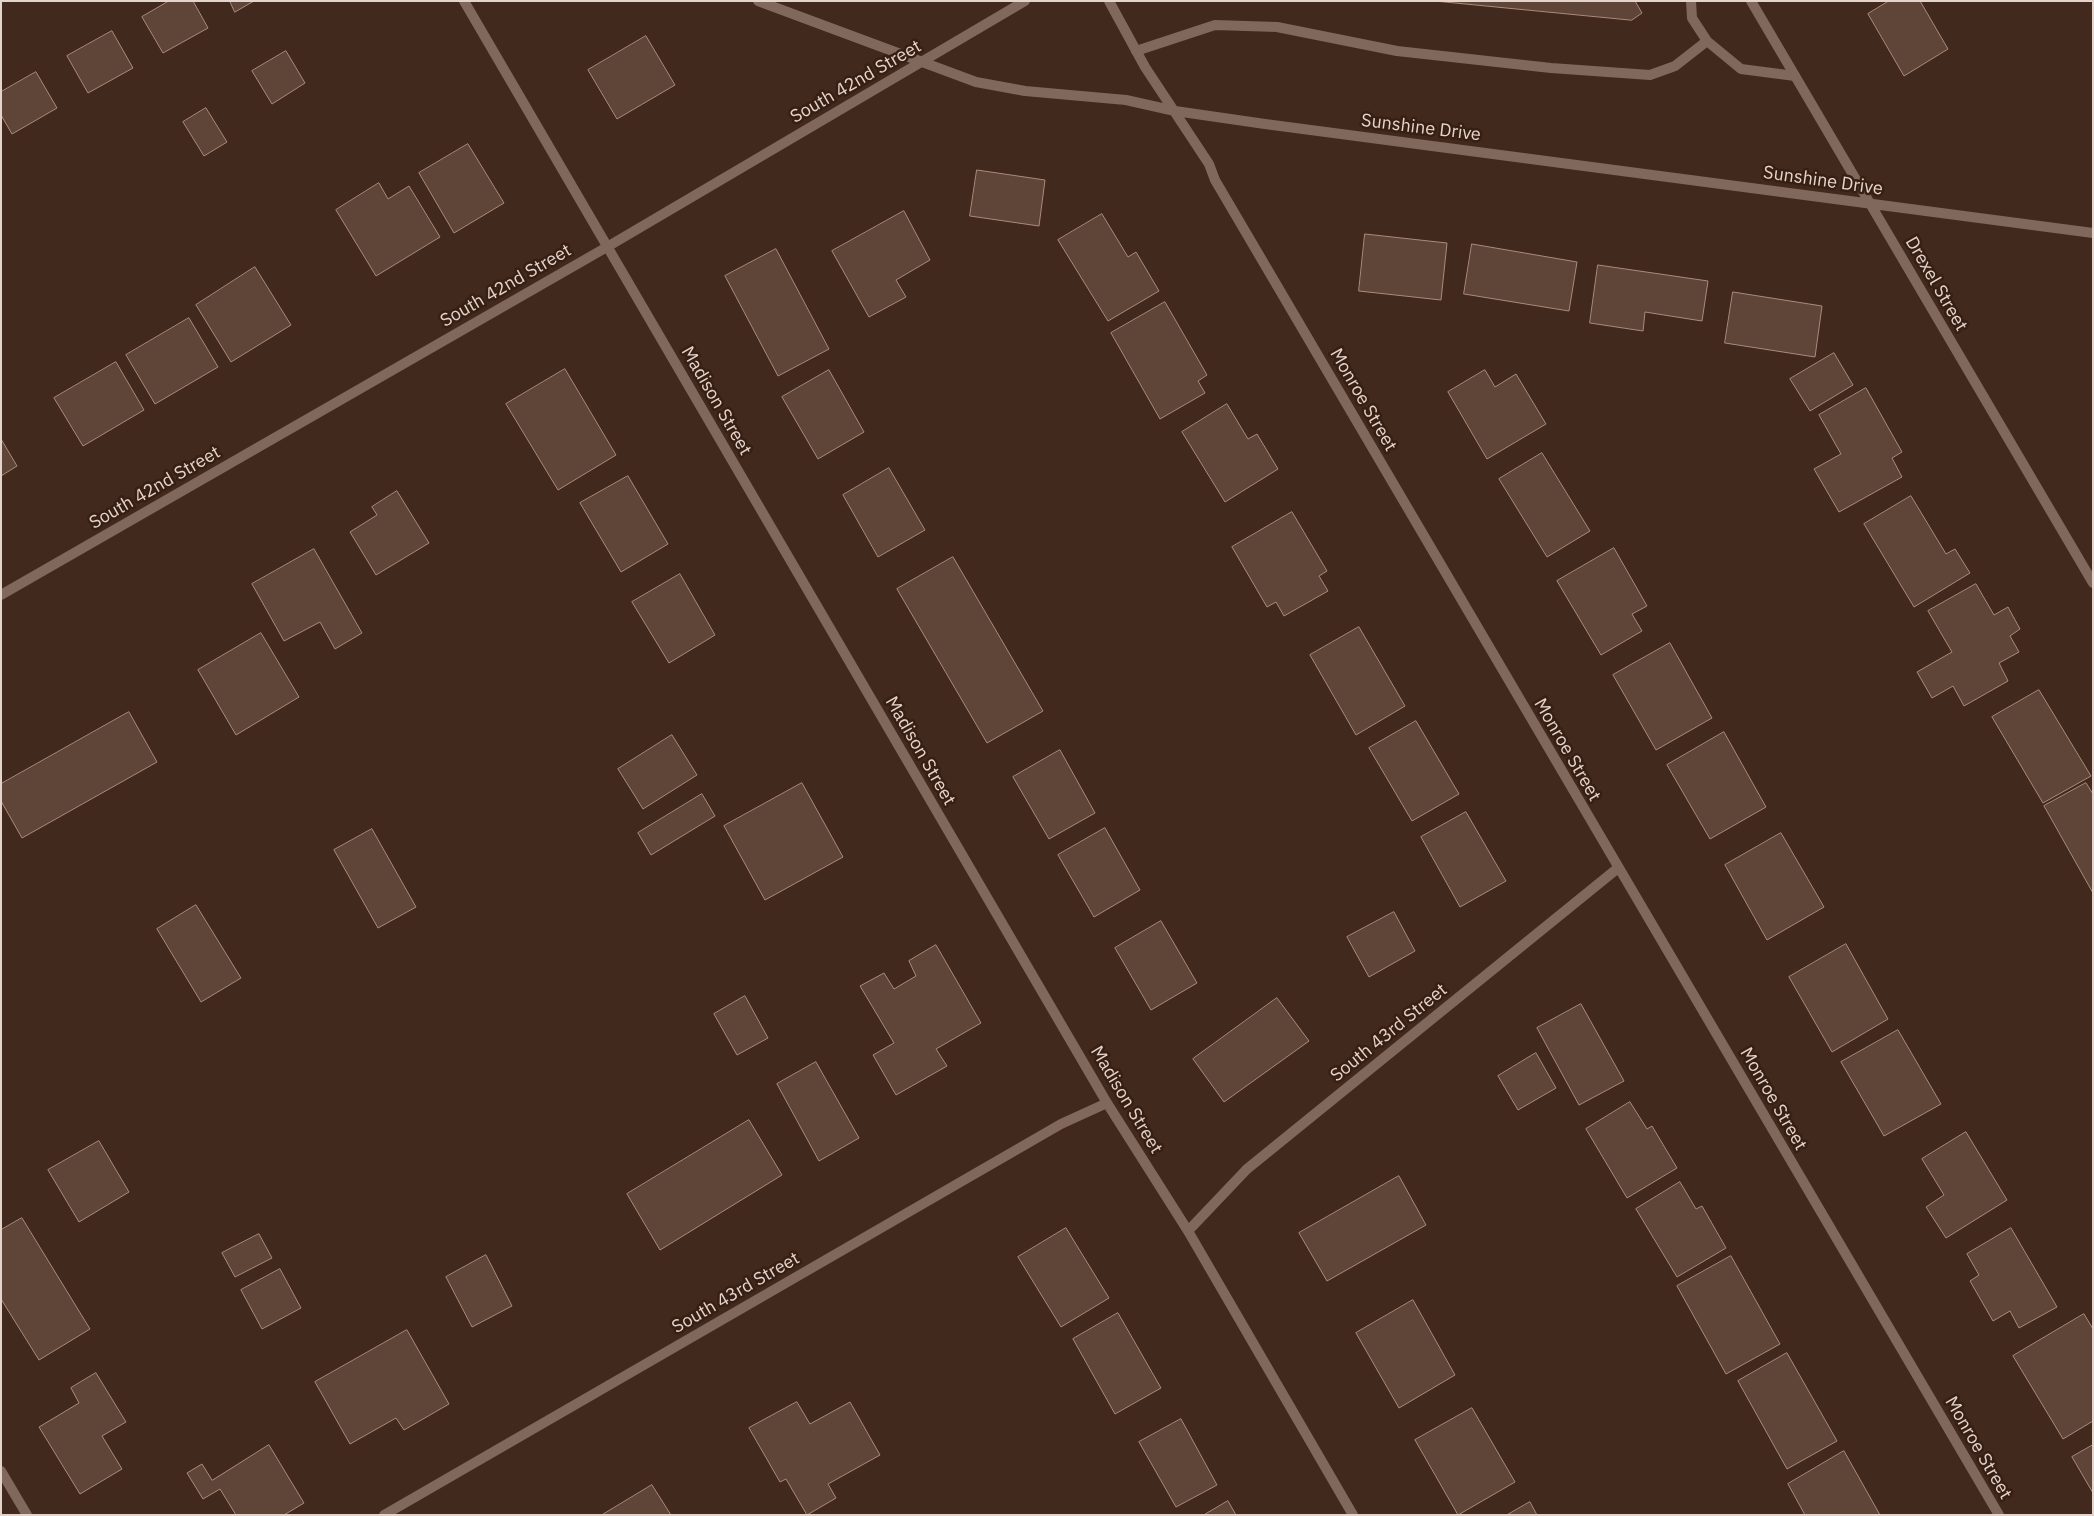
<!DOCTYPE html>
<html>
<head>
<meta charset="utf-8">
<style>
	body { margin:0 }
	#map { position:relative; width:2094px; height:1516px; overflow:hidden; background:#42291d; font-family:"IBM Plex Sans",sans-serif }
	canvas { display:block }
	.frame { position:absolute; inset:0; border:2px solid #e5d4cc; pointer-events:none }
</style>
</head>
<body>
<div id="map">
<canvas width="2094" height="1516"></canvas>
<div class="frame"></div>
</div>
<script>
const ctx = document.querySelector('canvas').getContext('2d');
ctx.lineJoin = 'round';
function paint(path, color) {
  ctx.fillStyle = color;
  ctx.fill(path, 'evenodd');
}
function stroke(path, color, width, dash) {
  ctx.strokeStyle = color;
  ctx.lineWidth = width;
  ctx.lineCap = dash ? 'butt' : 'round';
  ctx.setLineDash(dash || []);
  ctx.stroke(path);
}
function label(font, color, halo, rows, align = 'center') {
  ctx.font = font + ' "IBM Plex Sans",sans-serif';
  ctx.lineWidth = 5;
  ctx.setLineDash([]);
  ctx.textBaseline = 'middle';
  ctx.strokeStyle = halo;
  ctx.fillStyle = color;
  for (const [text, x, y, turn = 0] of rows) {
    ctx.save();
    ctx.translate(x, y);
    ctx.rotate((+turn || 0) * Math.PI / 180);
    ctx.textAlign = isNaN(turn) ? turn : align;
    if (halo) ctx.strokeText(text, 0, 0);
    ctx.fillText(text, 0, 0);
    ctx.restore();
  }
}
const building = new Path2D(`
	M169 1H193L208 28 163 53 142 17Z
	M230 1H254L235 12Z
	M1435 1H1635L1642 13 1632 20Z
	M1889 1H1920L1948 49 1904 76 1868 14Z
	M112 31 133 68 88 93 67 56Z
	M646 36 675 85 617 119 588 70Z
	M286 51 305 83 272 104 252 71Z
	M36 72 57 108 12 134 1 115V92Z
	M206 108 227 142 204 156 183 122Z
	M468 144 504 203 454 233 419 173Z
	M977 170 1045 180 1039 226 970 216Z
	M379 183 388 199 409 186 440 237 376 276 336 210Z
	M904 211 930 260 896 280 906 297 869 317 832 251Z
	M1102 214 1128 257 1136 252 1159 291 1108 321 1058 240Z
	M1365 234 1447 243 1441 300 1359 291Z
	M1472 244 1577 262 1569 311 1464 294Z
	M776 249 829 349 778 376 725 276Z
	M1598 265 1708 281 1702 321 1645 312 1643 331 1590 323Z
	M255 267 291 325 231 362 196 305Z
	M1733 292 1822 306 1815 357 1725 343Z
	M1165 302 1207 375 1198 381 1205 393 1160 419 1111 333Z
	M189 318 218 367 155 404 126 355Z
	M1834 353 1853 385 1810 411 1790 379Z
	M116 362 144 410 83 446 54 398Z
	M565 369 616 455 558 490 506 404Z
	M829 370 864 432 818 459 782 397Z
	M1485 370 1495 387 1516 374 1546 424 1487 459 1448 392Z
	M1866 388 1902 452 1892 458 1902 477 1839 512 1814 469 1841 454 1819 415Z
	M1227 404 1248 439 1257 434 1278 469 1225 502 1182 432Z
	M1 439 17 466 1 476Z
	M1542 453 1590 531 1547 557 1499 479Z
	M889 468 925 530 878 557 843 495Z
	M628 476 668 544 621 572 580 503Z
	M397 491 429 543 376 575 350 532 377 515 372 507Z
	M1911 496 1946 554 1955 549 1970 573 1914 607 1864 524Z
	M1292 512 1327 571 1319 576 1328 591 1284 616 1276 602 1267 607 1232 547Z
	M1614 548 1647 606 1632 614 1642 631 1601 655 1557 581Z
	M314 549 362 633 335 649 320 622 284 641 252 584Z
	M953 557 1043 711 987 743 897 589Z
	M680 574 715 635 669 663 632 602Z
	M1976 584 1994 615 2008 607 2020 629 2010 636 2019 652 1999 663 2008 681 1964 706 1953 686 1932 698 1917 672 1952 652 1928 611Z
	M1359 627 1405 706 1356 735 1310 655Z
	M261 633 299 697 236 735 198 670Z
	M1670 643 1712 718 1656 750 1613 675Z
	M2039 690 2091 776 2043 803 1992 717Z
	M129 712 157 762 22 838 1 801V784Z
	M1416 721 1459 794 1412 821 1369 748Z
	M1724 732 1766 807 1710 839 1667 765Z
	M672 735 697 775 643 809 618 769Z
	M1060 750 1095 813 1049 839 1013 777Z
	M802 783 843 857 765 900 724 826Z
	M2086 783 2093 794V893L2044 806Z
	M702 794 715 816 651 855 638 833Z
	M1466 812 1506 881 1460 907 1421 837Z
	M1105 828 1140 890 1094 917 1058 855Z
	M372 829 416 907 378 928 334 850Z
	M1781 833 1824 907 1767 940 1725 865Z
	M196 905 241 978 201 1002 157 929Z
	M1394 912 1415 951 1369 977 1347 937Z
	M1161 921 1197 983 1151 1010 1115 948Z
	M1846 944 1888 1019 1832 1052 1789 977Z
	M936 945 981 1023 936 1049 947 1066 896 1095 873 1055 894 1043 860 986 884 973 894 989 916 976 909 961Z
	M745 996 768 1038 737 1055 714 1014Z
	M1277 998 1309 1041 1224 1102 1193 1059Z
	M1581 1004 1624 1081 1579 1105 1537 1028Z
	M1898 1030 1941 1104 1884 1136 1841 1062Z
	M1536 1053 1556 1088 1518 1110 1498 1076Z
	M816 1062 859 1138 819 1161 777 1084Z
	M1630 1102 1647 1129 1652 1126 1677 1168 1627 1198 1586 1129Z
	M749 1120 782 1175 660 1250 627 1194Z
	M1966 1132 2007 1200 1946 1238 1926 1207 1944 1195 1922 1159Z
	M99 1141 129 1192 79 1222 48 1170Z
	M1399 1176 1426 1225 1327 1281 1299 1233Z
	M1680 1182 1696 1209 1702 1206 1726 1248 1677 1277 1636 1209Z
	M22 1218 90 1329 39 1360 1 1299V1230Z
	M1066 1228 1109 1298 1061 1327 1018 1257Z
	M2011 1228 2057 1307 2019 1328 2010 1311 1993 1321 1970 1281 1979 1275 1967 1254Z
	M259 1234 272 1258 235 1277 222 1253Z
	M486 1255 512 1306 472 1327 446 1277Z
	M1731 1256 1780 1344 1726 1374 1677 1286Z
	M280 1269 301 1308 262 1329 241 1290Z
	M1413 1300 1455 1375 1399 1408 1356 1333Z
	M1118 1313 1161 1388 1115 1414 1073 1339Z
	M2084 1314 2093 1329V1421L2063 1439 2013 1356Z
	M407 1330 449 1404 404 1430 396 1418 350 1444 315 1382Z
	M1787 1353 1837 1441 1787 1469 1738 1381Z
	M96 1373 126 1422 102 1436 122 1469 80 1494 39 1427 79 1403 71 1388Z
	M797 1402 810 1424 850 1402 880 1455 828 1484 836 1498 807 1515 786 1479 780 1482 749 1428Z
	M1472 1408 1515 1482 1458 1515 1415 1440Z
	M1181 1419 1217 1485 1176 1507 1139 1442Z
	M269 1445 304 1503 284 1515H236L220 1489 203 1499 187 1473 202 1464 212 1480Z
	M2093 1445V1493L2072 1457Z
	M1844 1451 1880 1515H1805L1788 1484Z
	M652 1485 671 1515H602Z
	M1228 1501 1236 1515H1204Z
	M1530 1502 1537 1515H1507Z`);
paint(building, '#5f4438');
stroke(building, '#aa8b7d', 1);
stroke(new Path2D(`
	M1691 1 1692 18 1707 41 1741 69 1795 76
	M1136 51 1215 25 1277 27 1397 51 1551 68 1650 75 1675 66 1707 41`), '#81685d', 10);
stroke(new Path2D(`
	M464 1 1107 1103 1188 1231 1353 1515
	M758 1 976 82 1025 91 1126 100 1175 111 1265 124 2093 233
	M1109 1 1145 67 1209 164 1215 180 1999 1515
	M1751 1 2093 583
	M1188 1231 1247 1169 1618 868
	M1 1471 27 1515
	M384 1515 1061 1124 1107 1103`), '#81685d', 10);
stroke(new Path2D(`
	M1 595 607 247 1025 1`), '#81685d', 10);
label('18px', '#e5d4cc', '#371f14', [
	["South 42nd Street",856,82,-30],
	["Sunshine Drive",1421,128,7],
	["Sunshine Drive",1823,181,8],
	["Drexel Street",1936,284,60],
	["South 42nd Street",506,286,-30],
	["Monroe Street",1363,400,60],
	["Madison Street",716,401,60],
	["South 42nd Street",155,488,-30],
	["Monroe Street",1567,750,60],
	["Madison Street",920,751,60],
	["South 43rd Street",1389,1033,-39],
	["Monroe Street",1773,1099,60],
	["Madison Street",1126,1100,59],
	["South 43rd Street",736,1293,-30],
	["Monroe Street",1978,1448,60]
]);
</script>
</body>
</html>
